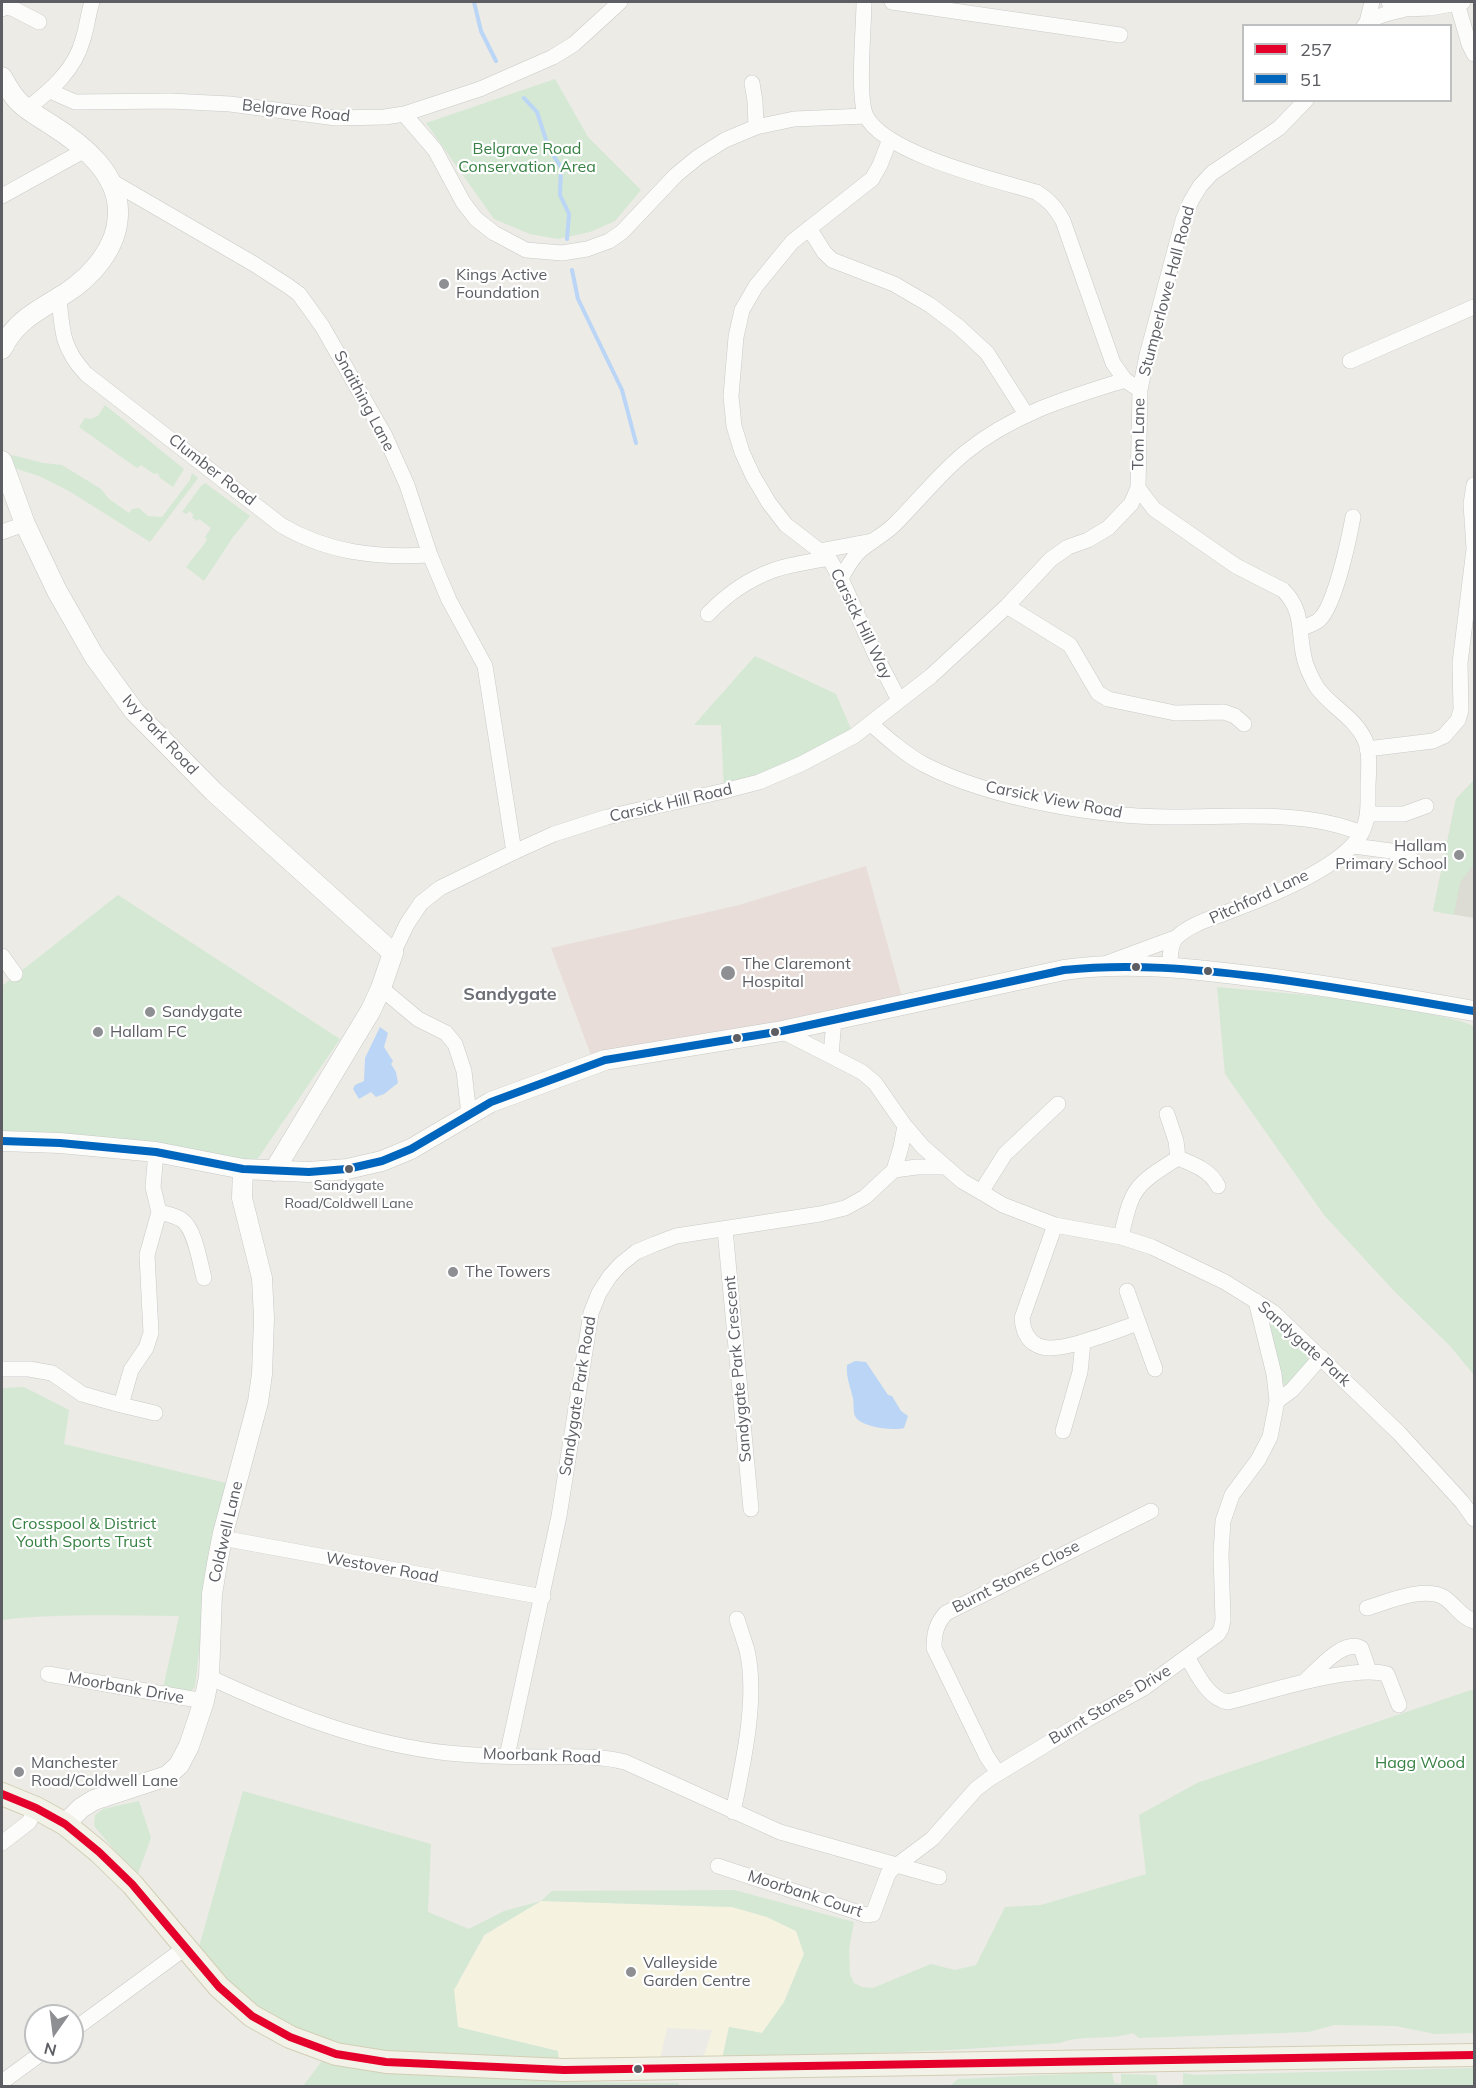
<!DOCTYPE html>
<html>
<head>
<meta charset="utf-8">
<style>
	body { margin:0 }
	#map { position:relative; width:1476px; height:2088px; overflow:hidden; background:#ecebe6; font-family:Mulish,sans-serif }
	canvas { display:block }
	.frame { position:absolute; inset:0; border:3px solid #5c5e64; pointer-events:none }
	.legend { position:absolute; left:1242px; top:24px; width:210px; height:78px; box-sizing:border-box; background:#fff; border:2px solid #bebfc1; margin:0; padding:8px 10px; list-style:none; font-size:18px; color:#5c5e64 }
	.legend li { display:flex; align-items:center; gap:12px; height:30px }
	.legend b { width:30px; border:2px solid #bebfc1 }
	.north { position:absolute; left:24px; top:2004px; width:60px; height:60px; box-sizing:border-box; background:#fff; border:2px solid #bebfc1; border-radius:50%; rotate:194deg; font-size:16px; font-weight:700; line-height:24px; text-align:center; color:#5c5e64 }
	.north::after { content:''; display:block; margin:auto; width:21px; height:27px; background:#8e8f92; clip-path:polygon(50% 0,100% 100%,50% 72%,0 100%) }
</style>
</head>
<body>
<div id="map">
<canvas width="1476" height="2088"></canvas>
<div class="frame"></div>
<ul class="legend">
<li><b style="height:8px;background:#e4002b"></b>257</li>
<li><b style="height:8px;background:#0065bd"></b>51</li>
</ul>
<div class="north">N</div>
</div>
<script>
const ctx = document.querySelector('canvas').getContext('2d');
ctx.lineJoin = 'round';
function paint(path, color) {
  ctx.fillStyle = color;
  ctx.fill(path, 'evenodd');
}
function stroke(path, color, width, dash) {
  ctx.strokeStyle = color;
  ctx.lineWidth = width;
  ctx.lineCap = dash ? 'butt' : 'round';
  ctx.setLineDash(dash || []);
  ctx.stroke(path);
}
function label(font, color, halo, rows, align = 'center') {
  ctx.font = font + ' Mulish,sans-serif';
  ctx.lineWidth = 4.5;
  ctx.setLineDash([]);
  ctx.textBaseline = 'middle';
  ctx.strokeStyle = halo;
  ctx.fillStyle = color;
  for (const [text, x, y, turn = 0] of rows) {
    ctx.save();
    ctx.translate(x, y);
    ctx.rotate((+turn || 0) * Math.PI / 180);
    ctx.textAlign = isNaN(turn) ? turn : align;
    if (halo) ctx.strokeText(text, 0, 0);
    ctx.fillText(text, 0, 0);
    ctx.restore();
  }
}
paint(new Path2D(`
	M541 1901 732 1907 767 1917 796 1931 804 1954 784 2002 762 2033 729 2027 722 2059H703L712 2030 667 2028 660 2059 559 2062 558 2051 458 2027 454 1990 485 1935Z`), '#f5f3df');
paint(new Path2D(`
	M1474 780V918L1433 911 1456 799Z`), '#dcdbd4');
paint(new Path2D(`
	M866 866 902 997 797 1021 592 1058 551 948 739 905Z`), '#e8ddd9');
paint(new Path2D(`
	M555 79 588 137 641 190 615 221 590 232 558 239 530 234 494 219 426 123Z
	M105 405 184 469 173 487 160 478 158 473 154 474 141 465 137 468 79 427 85 418 90 419 98 416Z
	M12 455 43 463 62 465 101 489 109 499 129 513 132 509 139 508 148 516 162 517 190 480 192 473 198 478 150 542 69 491 39 476 11 467 8 460Z
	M205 483 250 516 233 537 204 581 186 567 205 543 207 539 205 537 211 528 199 519 197 521 192 517 194 515 189 511 187 514 182 512 201 486Z
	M755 656 836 694 854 736 724 791 721 725H694Z
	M1474 780V864L1460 883 1454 915 1433 911 1456 799Z
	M118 895 340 1039 256 1161 2 1132V986Z
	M1217 987C1282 993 1348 997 1412 1010 1434 1015 1454 1018 1474 1026V1375L1450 1346 1395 1292 1324 1215 1225 1074Z
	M1269 1325H1273L1308 1356 1309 1362 1288 1386 1281 1384Z
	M24 1387 69 1410 64 1444 226 1483 204 1579 203 1617 195 1687 190 1692 163 1688 179 1616C120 1616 60 1613 2 1620V1388Z
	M1474 1689V2033L1435 2034 1396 2026 1334 2025 1309 2032 1139 2038 1133 2033C1108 2041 1084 2034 1060 2043L950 2050 722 2059 729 2027 762 2033 784 2002 804 1954 796 1931 767 1917 732 1907 541 1901 484 1935 454 1990 458 2027 558 2051 561 2082 679 2083V2086H303L331 2049 259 2010 197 1954 243 1791 431 1844 428 1912 469 1929 504 1911 541 1901 552 1891 734 1890 854 1922 849 1949 850 1974 854 1983 862 1987 873 1988 931 1964 955 1970 976 1965 1005 1907 1041 1905 1146 1874 1139 1815 1197 1783Z
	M139 1801 151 1838 137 1876 94 1826 95 1815 103 1809Z
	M1474 2068V2086H1183V2073L1195 2075Z
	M1112 2072 1114 2083 1121 2084V2074L1156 2075 1158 2086H950L958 2079Z`), '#d4e8d4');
paint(new Path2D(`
	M380 1027 388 1033 384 1047 393 1061 391 1064 396 1072 398 1083 384 1094 376 1097 371 1092 359 1099 353 1089 355 1085 364 1081 365 1058Z
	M855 1361 866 1362 888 1395 892 1396 901 1411 908 1416 904 1428C893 1431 860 1427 855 1416 853 1411 854 1403 853 1398 850 1386 846 1377 847 1365Z`), '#bad5f6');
stroke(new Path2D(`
	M474 2 481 31 496 61
	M524 98 537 112 549 149 561 167 560 195 569 214 567 239
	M572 270 578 299 622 390 636 443`), '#bad5f6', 4);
const street = new Path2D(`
	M864 2C864 26 857 97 866 116 885 154 996 180 1036 192 1049 200 1056 208 1063 221L1113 363 1125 380 1140 390 1138 488 1154 509 1236 566 1283 590C1304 611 1298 631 1304 657 1306 668 1311 677 1316 686 1329 706 1355 717 1365 740 1371 755 1368 773 1368 789 1368 805 1369 820 1361 834 1343 867 1265 898 1230 911 1213 918 1190 924 1177 937 1170 943 1170 958 1170 967
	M892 2 1120 35
	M1389 2 1405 9 1430 8 1463 2
	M1457 3 1469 44 1474 54
	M2 9 5 7 14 9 39 22
	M1367 22 1372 2
	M1364 26C1374 15 1392 13 1405 9
	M752 83 755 101 756 127
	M50 91 75 102 170 101 230 104 336 118 385 117 404 114 480 89 553 57 574 44 620 2
	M27 109C51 90 75 70 83 39 87 27 88 14 92 2
	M404 114 435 150 463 202 476 219 494 233 526 250 562 253 587 249 609 241 622 232 676 175 698 157 725 140 756 127 794 119 866 116
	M890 139 880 165 872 179 792 242 756 286 742 310 736 337 731 396 734 426 742 452 753 476 769 503 786 525 829 558 843 583 876 656 899 700
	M111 181 254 264 288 286 299 294 322 326 385 436 407 485 430 555 449 600 485 666 514 852
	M2 196 85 150
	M809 228 824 252 832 260 894 284 930 305 959 327 987 353 1026 414
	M59 297C62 331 62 348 86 374L281 525C328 553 377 558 430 555
	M1350 361 1474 307
	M1140 390 1147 355 1183 220 1191 201 1200 186 1212 173 1279 128 1306 100
	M1474 485 1471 504 1474 548
	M2 532 25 524
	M819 551 872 541
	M841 578C847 568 852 557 862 549 873 540 885 534 895 524 919 500 940 473 966 452 1014 413 1068 398 1125 380
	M1007 606 1070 645 1098 693 1108 699 1175 713 1224 712 1235 716 1244 724
	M708 614C726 595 749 579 774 570 791 564 811 562 829 558
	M1302 628C1307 626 1314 624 1319 620 1335 606 1349 539 1353 517
	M871 724C888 739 905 754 925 765 992 799 1102 818 1177 817 1237 817 1304 810 1361 833
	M1367 749 1433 741 1444 736 1458 720 1461 710 1460 663 1474 549
	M1368 814H1404L1426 806
	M1354 846 1391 851 1410 857
	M393 953 407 924 421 903 440 888 514 852 554 834 607 817 724 791 759 782 801 764 854 736 931 676 1007 606 1051 559 1068 547 1088 540 1108 528 1131 504 1138 488
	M2 956 15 974
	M1107 963 1175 938
	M381 988 418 1019 446 1033 455 1044 464 1071 469 1115
	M782 1031 862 1072 875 1083 905 1126 923 1147 962 1181 981 1192 1003 1205 1055 1225 1121 1237 1152 1247 1225 1282 1273 1312 1399 1433 1462 1502 1474 1519
	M831 1055 834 1020
	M1178 1158C1193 1164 1210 1170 1218 1186
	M894 1170 917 1167H944
	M981 1192 1005 1154 1058 1104
	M159 1212C167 1214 175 1215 182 1220 195 1229 200 1263 204 1278
	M1055 1225 1022 1318C1023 1332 1028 1343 1042 1347 1062 1353 1117 1330 1138 1323
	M725 1229 751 1509
	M1121 1237C1132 1187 1135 1185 1178 1158L1176 1141 1167 1114
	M1127 1291 1155 1369
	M2 1369H29L52 1373 82 1394 121 1405 131 1370 146 1348 151 1333 147 1255 159 1212 153 1187 156 1152
	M1277 1401 1292 1390 1321 1357
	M121 1405 155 1413
	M1063 1431 1080 1372 1083 1342
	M222 1538 543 1597
	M1367 1608C1387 1602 1426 1585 1445 1598 1456 1606 1461 1617 1474 1621
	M1187 1657C1197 1673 1208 1699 1228 1702 1266 1693 1352 1664 1387 1674L1399 1705
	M48 1674 204 1701
	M209 1677C284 1712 364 1744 448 1753 479 1756 512 1757 544 1757 571 1757 599 1755 625 1762L780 1832 939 1877
	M1304 1682C1318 1670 1342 1639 1361 1648L1369 1671
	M507 1756 559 1516 591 1313 599 1293 610 1276 621 1264 636 1252 655 1244 676 1236 820 1214 845 1208 865 1197 894 1170 901 1147 905 1126
	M998 1773 987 1757 934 1648C934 1634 936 1624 946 1613L1151 1511
	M733 1812C743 1764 758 1698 747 1650 744 1640 740 1629 737 1619
	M2 1843 29 1822 36 1808
	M718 1866 866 1915 873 1914 888 1874 892 1869 932 1839 976 1789 989 1779 1088 1719 1144 1688 1218 1634 1221 1629 1223 1620 1221 1554 1223 1521 1232 1495 1258 1460 1270 1437 1277 1401 1274 1374 1256 1301
	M72 2031 185 1948
	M2 2082 43 2052`);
const secondary = new Path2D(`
	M2 77C7 86 12 96 20 103 29 112 40 117 50 124 82 144 120 174 118 215 117 248 92 276 66 293 41 309 15 320 2 349
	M2 461 25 524 57 591 94 656 134 711 214 792 393 953 381 988 371 1010 274 1171
	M2 1141 60 1143 156 1152 243 1169 309 1172 347 1169 382 1161 411 1149 491 1102 605 1060 782 1031 1064 970C1127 961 1187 968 1250 976 1325 985 1400 998 1474 1011
	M65 1824 81 1808 94 1800 167 1776 179 1765 189 1746 204 1701 209 1677 212 1594 217 1564 223 1533 258 1402 262 1374 264 1318 262 1278 242 1198 243 1169`);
const primary = new Path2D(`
	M2 1794 36 1808 65 1824 99 1852 132 1884 219 1987 252 2016 290 2037 336 2054 386 2062 564 2070 1474 2055`);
stroke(street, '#c9c9c8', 16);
stroke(secondary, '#c7c8c6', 21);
stroke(primary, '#d3ceb4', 24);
stroke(street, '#fcfcfb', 15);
stroke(secondary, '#fcfcfb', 20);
stroke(primary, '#f2f2e8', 22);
stroke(new Path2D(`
	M2 1794 36 1808 65 1824 99 1852 132 1884 219 1987 252 2016 290 2037 336 2054 386 2062 564 2070 1474 2055`), '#e4002b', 8);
stroke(new Path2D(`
	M2 1141 60 1143 156 1152 243 1169 309 1172 347 1169 382 1161 411 1149 491 1102 605 1060 782 1031 1064 970C1130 963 1195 969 1261 977 1332 986 1403 999 1474 1011`), '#0065bd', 8);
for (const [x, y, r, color] of [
	[444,284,6,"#8e8f92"],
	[1459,855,6,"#8e8f92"],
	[1136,967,5,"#5c5e64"],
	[1208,971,5,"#5c5e64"],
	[728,973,8,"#8e8f92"],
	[150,1012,6,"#8e8f92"],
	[98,1032,6,"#8e8f92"],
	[775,1032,5,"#5c5e64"],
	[737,1038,5,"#5c5e64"],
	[349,1169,5,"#5c5e64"],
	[453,1272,6,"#8e8f92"],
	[19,1772,6,"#8e8f92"],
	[631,1972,6,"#8e8f92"],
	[638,2069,5,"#5c5e64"]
]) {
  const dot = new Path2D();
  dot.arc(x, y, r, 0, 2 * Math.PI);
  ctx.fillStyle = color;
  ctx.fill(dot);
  stroke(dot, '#fff', 2);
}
label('14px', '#5c5e64', '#fff', [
	["Sandygate",349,1186],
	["Road/Coldwell Lane",349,1204]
]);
label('16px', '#5c5e64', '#fff', [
	["Belgrave Road",296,111,6],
	["Stumperlowe Hall Road",1167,291,-75],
	["Snaithing Lane",364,401,62],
	["Tom Lane",1139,434,-89],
	["Clumber Road",212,470,38],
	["Carsick Hill Way",861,624,64],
	["Ivy Park Road",160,735,47],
	["Carsick View Road",1054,800,11],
	["Carsick Hill Road",671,803,-13],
	["Pitchford Lane",1259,897,-25],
	["Sandygate Park",1304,1344,42],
	["Sandygate Park Crescent",738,1369,-95],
	["Sandygate Park Road",578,1396,-81],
	["Coldwell Lane",226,1532,-77],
	["Westover Road",382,1568,10],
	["Burnt Stones Close",1016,1577,-27],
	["Moorbank Drive",126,1688,10],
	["Burnt Stones Drive",1110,1705,-31],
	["Moorbank Road",542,1756,2],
	["Moorbank Court",805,1894,18]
]);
label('16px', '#368143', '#fff', [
	["Belgrave Road",527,149],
	["Conservation Area",527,167],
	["Crosspool & District",84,1524],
	["Youth Sports Trust",84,1542],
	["Hagg Wood",1420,1763]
]);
label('16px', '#5c5e64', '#fff', [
	["Kings Active",456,275],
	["Foundation",456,293],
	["Hallam",1447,846,"right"],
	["Primary School",1447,864,"right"],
	["The Claremont",742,964],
	["Hospital",742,982],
	["Sandygate",162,1012],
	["Hallam FC",110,1032],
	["The Towers",465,1272],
	["Manchester",31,1763],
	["Road/Coldwell Lane",31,1781],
	["Valleyside",643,1963],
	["Garden Centre",643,1981]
], 'left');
label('bold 18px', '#6d7076', '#fff', [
	["Sandygate",510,995]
]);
</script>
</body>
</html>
